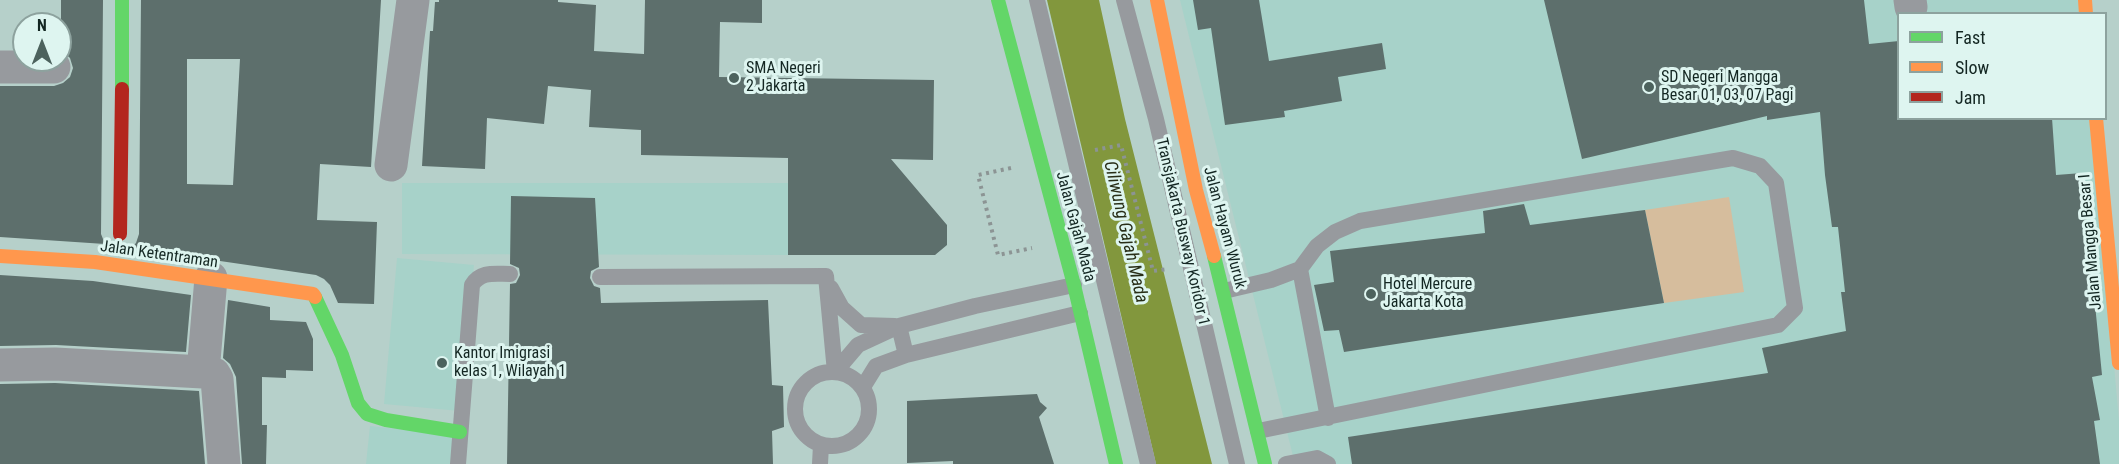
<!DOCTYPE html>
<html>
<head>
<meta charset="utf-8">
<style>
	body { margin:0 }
	#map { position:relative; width:2119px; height:464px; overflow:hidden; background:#b6d0ca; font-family:"Roboto Condensed",sans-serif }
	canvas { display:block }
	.legend { position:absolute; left:1897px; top:12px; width:210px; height:108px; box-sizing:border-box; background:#def5f0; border:2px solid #8da29e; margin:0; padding:8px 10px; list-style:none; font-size:18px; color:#132622 }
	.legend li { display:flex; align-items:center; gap:12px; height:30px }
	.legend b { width:30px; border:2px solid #8da29e }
	.north { position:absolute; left:12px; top:12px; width:60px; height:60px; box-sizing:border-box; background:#def5f0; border:2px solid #8da29e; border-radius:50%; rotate:0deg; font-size:16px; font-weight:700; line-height:24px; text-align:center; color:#132622 }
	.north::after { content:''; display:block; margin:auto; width:21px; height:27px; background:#4c625d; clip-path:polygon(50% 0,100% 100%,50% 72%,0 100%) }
</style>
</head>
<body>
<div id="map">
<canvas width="2119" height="464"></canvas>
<ul class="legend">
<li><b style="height:8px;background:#63d668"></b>Fast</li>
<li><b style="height:8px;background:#ff974d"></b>Slow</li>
<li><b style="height:8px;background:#b3261e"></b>Jam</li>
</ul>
<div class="north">N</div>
</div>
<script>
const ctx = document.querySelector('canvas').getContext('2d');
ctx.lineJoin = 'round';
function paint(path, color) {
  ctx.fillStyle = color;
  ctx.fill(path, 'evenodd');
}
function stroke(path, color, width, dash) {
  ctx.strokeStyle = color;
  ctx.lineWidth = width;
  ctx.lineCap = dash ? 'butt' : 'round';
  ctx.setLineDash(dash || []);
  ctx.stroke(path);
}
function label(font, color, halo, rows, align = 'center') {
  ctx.font = font + ' "Roboto Condensed",sans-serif';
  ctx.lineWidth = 6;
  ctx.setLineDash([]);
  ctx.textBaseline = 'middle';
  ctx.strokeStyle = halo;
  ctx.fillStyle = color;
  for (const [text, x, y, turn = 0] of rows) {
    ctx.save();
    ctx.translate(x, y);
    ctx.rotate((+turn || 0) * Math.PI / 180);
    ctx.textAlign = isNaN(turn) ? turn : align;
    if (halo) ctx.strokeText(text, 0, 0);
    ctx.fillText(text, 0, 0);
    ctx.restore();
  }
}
paint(new Path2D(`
	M1180 0H2081L2082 13 1898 14V118L2092 119 2119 421V464H1295Z
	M402 183H788V255L402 254Z
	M397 258 474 265 460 411 384 404Z
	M370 426 453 435 451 464H366Z`), '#a7d2c9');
paint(new Path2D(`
	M1729 197 1744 292 1664 303 1645 210Z`), '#d6bd9d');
paint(new Path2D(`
	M1047 0H1099L1125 119 1212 464H1156Z`), '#82973d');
paint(new Path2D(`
	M61 0H103L101 234 105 244 0 237V86H54L63 83 70 77 73 68 70 58 61 50Z
	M141 0H381L371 167 320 164 317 220 377 222 374 304 338 303 330 285 324 279 316 275 131 248 136 243 139 234ZM187 59H240L233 185 187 184Z
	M439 0H558V2L596 5 594 51 644 54 645 0H762V23L720 22 719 77 934 80 933 160 891 159 947 225V245L935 255H788V158L641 155V130L589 127 591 90 548 86 544 124 487 118 485 169 422 166 430 31H433L435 2H439Z
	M1193 0H1259L1269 61 1382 43 1386 69 1338 77 1342 101 1284 111 1285 117 1225 125 1211 28 1198 30Z
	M1544 0H1864L1869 44 1899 41V118H2052L2056 175 2082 173 2102 375 2092 377 2100 420 2094 421 2100 464H1352L1348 437 1768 373 1762 348 1846 331 1841 292H1845L1838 227H1832L1825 175 1820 112 1767 120V116L1582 159Z
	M511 196 595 198 599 267 591 271 590 278 594 286 600 288 601 303 768 300 772 385 783 386 784 427 772 431 773 464H507L510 284 516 283 520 275 519 268 510 264Z
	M1524 204 1530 225 1645 210 1664 303 1344 352 1339 330 1324 331 1314 285 1334 282 1330 251 1485 233 1483 211Z
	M0 275 93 281 191 295 186 352 56 345 0 346Z
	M228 300 270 307V320L306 322 313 339V371L286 370V378L262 377V425H267L266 464H242L236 377 230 364 223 358Z
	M55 383 199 391 205 464H0V384Z
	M1037 394 1040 402 1047 408 1039 417 1054 464H953V461L907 463V401Z`), '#5d6f6c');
stroke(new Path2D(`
	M1095 150 1121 145 1153 271 1168 269
	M1011 168 978 175 998 255 1032 248`), '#8c9494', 4, [3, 4.5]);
stroke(new Path2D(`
	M1037 0 1148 464
	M1124 0 1156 119 1237 464
	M1300 269 1328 418
	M600 277 826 276 835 372
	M831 288 842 308 861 325 895 326
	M1224 291 1271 280 1300 269 1317 246 1335 232 1360 221 1733 158 1760 166 1776 183 1795 308 1778 325 1258 431
	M899 326 906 355
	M795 409a37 37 0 1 1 74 0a37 37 0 1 1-74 0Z
	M835 372 858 345 899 326 975 306 1074 285
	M863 387 876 366 906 355 1080 313
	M458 464 472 285C481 271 494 274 510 274
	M820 464 821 445
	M1286 464 1317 458 1328 464`), '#979a9e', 16);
stroke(new Path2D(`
	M1910 0 1911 7
	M0 67H54
	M391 165 413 0
	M211 278 203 372 214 374 217 379 224 464
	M0 365 55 364 203 372`), '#979a9e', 33);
stroke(new Path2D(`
	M122 0V89
	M998 0 1074 285 1116 464
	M1214 256 1265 464
	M315 297 342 355 358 403 367 414 386 420 460 432`), '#63d668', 14);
stroke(new Path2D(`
	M1157 0 1196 190 1214 256
	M2085 0 2086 14
	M2096 118 2119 363
	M0 256 95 262 313 294 315 297`), '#ff974d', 14);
stroke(new Path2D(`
	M120 234 122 89`), '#b3261e', 14);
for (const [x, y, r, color] of [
	[734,78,6,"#4c625d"],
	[1649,87,6,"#4c625d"],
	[1371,294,6,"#4c625d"],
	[442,363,6,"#4c625d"]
]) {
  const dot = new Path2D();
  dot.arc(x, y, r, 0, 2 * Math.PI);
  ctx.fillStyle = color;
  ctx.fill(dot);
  stroke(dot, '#def5f0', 2);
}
label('16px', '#132622', '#def5f0', [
	["SMA Negeri",746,69],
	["2 Jakarta",746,87],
	["SD Negeri Mangga",1661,78],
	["Besar 01, 03, 07 Pagi",1661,96],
	["Hotel Mercure",1383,285],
	["Jakarta Kota",1383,303],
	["Kantor Imigrasi",454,354],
	["kelas 1, Wilayah 1",454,372]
], 'left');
label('16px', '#132622', '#def5f0', [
	["Jalan Gajah Mada",1075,227,75],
	["Jalan Hayam Wuruk",1224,228,75],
	["Transjakarta Busway Koridor 1",1182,232,77],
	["Jalan Mangga Besar I",2091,242,-95],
	["Jalan Ketentraman",159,255,8]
]);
label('italic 18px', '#282e17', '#def5f0', [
	["Ciliwung Gajah Mada",1125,232,77]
]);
</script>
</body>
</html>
